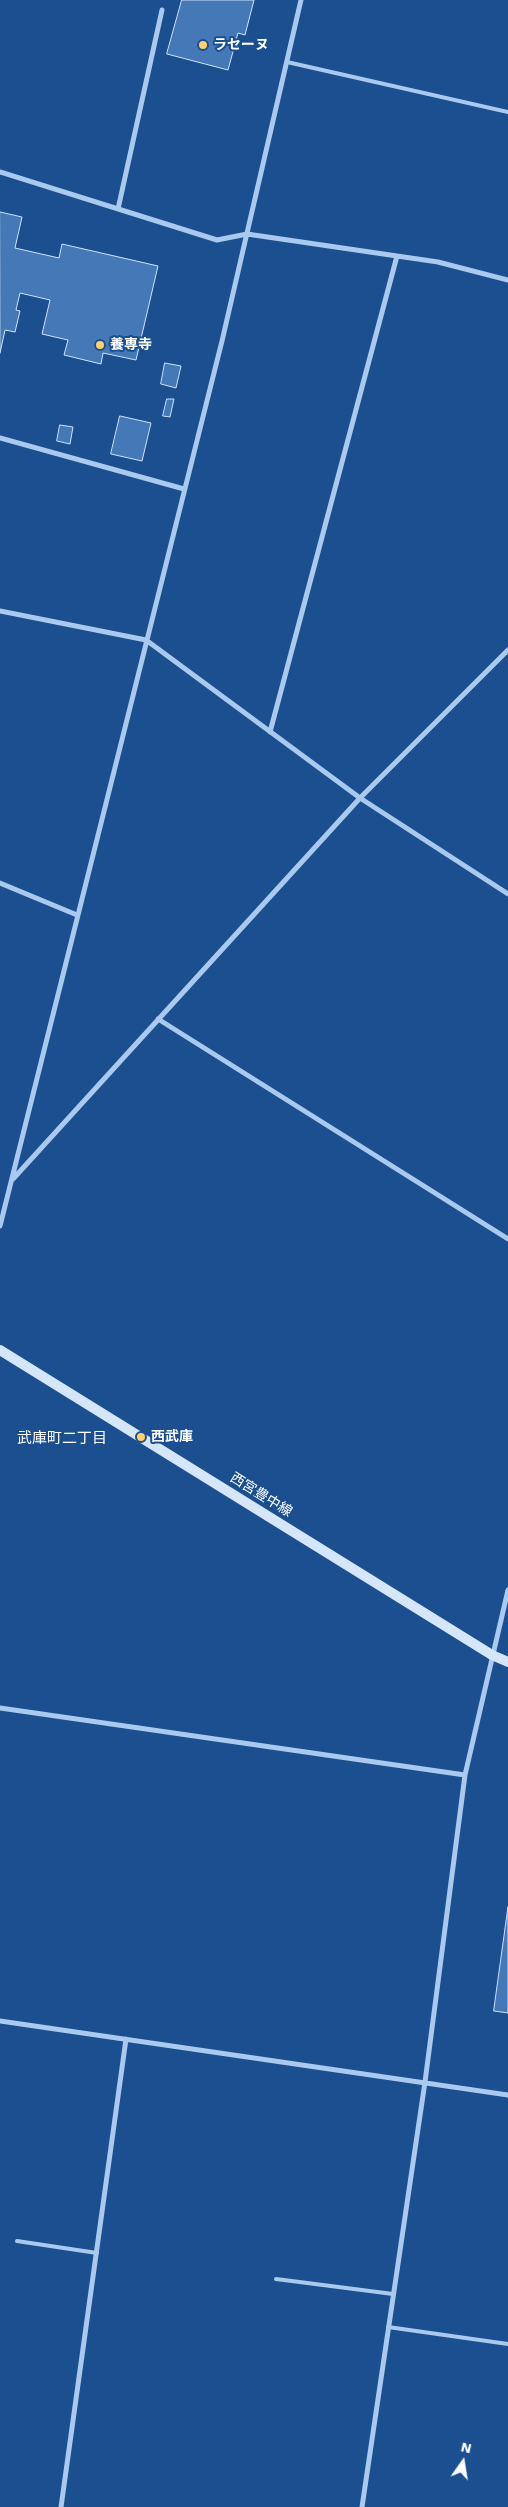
<!DOCTYPE html>
<html>
<head>
<meta charset="utf-8">
<style>
	body { margin:0 }
	#map { position:relative; width:508px; height:2507px; overflow:hidden; background:#1b4f8f; font-family:"Work Sans",sans-serif }
	canvas { display:block }
	.north { position:absolute; left:438px; top:2437px; width:50px; height:50px; -webkit-text-stroke:4px #1b4f8f; paint-order:stroke; rotate:13deg; font-size:14px; font-weight:700; line-height:20px; text-align:center; color:#fff }
	.north::after { content:''; display:block; margin:auto; width:18px; height:22px; background:#fff; clip-path:polygon(50% 0,100% 100%,50% 72%,0 100%) }
</style>
</head>
<body>
<div id="map">
<canvas width="508" height="2507"></canvas>
<div class="north">N</div>
</div>
<script>
const ctx = document.querySelector('canvas').getContext('2d');
ctx.lineJoin = 'round';
function paint(path, color) {
  ctx.fillStyle = color;
  ctx.fill(path, 'evenodd');
}
function stroke(path, color, width, dash) {
  ctx.strokeStyle = color;
  ctx.lineWidth = width;
  ctx.lineCap = dash ? 'butt' : 'round';
  ctx.setLineDash(dash || []);
  ctx.stroke(path);
}
function label(font, color, halo, rows, align = 'center') {
  ctx.font = font + ' "Work Sans","Noto Sans JP",sans-serif';
  ctx.lineWidth = 4;
  ctx.setLineDash([]);
  ctx.textBaseline = 'middle';
  ctx.strokeStyle = halo;
  ctx.fillStyle = color;
  for (const [text, x, y, turn = 0] of rows) {
    ctx.save();
    ctx.translate(x, y);
    ctx.rotate((+turn || 0) * Math.PI / 180);
    ctx.textAlign = isNaN(turn) ? turn : align;
    if (halo) ctx.strokeText(text, 0, 0);
    ctx.fillText(text, 0, 0);
    ctx.restore();
  }
}
const building = new Path2D(`
	M182 0H254L245 35 238 33 228 70 167 54Z
	M0 212 22 217 15 248 59 258 62 244 158 266 136 360 103 353 101 364 64 355 68 340 42 334 50 300 20 293 16 310 20 311 15 332 5 330 0 353Z
	M165 363 181 366 176 388 161 384Z
	M167 399H174L170 417 163 416Z
	M120 416 151 423 142 461 111 454Z
	M60 425 73 427 70 444 57 441Z
	M508 1907V2013L494 2011Z`);
paint(building, '#4478b7');
stroke(building, '#cfe3fa', 1);
stroke(new Path2D(`
	M287 62 508 112
	M17 2241 97 2253
	M276 2279 393 2294
	M388 2327 508 2344`), '#a9c9ee', 4);
stroke(new Path2D(`
	M0 172 217 240 247 234 438 262 508 280
	M118 209 162 10
	M0 438 184 489
	M0 611 146 640 360 798 508 894
	M270 732 397 256
	M0 883 77 915
	M158 1019 508 1239
	M13 1179 360 798 508 650
	M0 1226 222 341 301 0
	M0 1708 465 1775
	M0 2021 508 2095
	M61 2507 126 2039
	M362 2507 425 2082 465 1775 508 1590`), '#a9c9ee', 5);
stroke(new Path2D(`
	M0 1350 492 1655 508 1662`), '#d6e6fa', 10);
for (const [x, y, r, color] of [
	[203,45,5,"#ffd166"],
	[100,345,5,"#ffd166"],
	[141,1437,5,"#ffd166"]
]) {
  const dot = new Path2D();
  dot.arc(x, y, r, 0, 2 * Math.PI);
  ctx.fillStyle = color;
  ctx.fill(dot);
  stroke(dot, '#1b4f8f', 2);
}
label('bold 14px', '#fff', '#1b4f8f', [
	["ラセーヌ",213,45],
	["養専寺",110,345],
	["西武庫",151,1437]
], 'left');
label('14px', '#fff', '#1b4f8f', [
	["西宮豊中線",261,1495,32]
]);
label('15px', '#fff', '#1b4f8f', [
	["武庫町二丁目",62,1439]
]);
</script>
</body>
</html>
